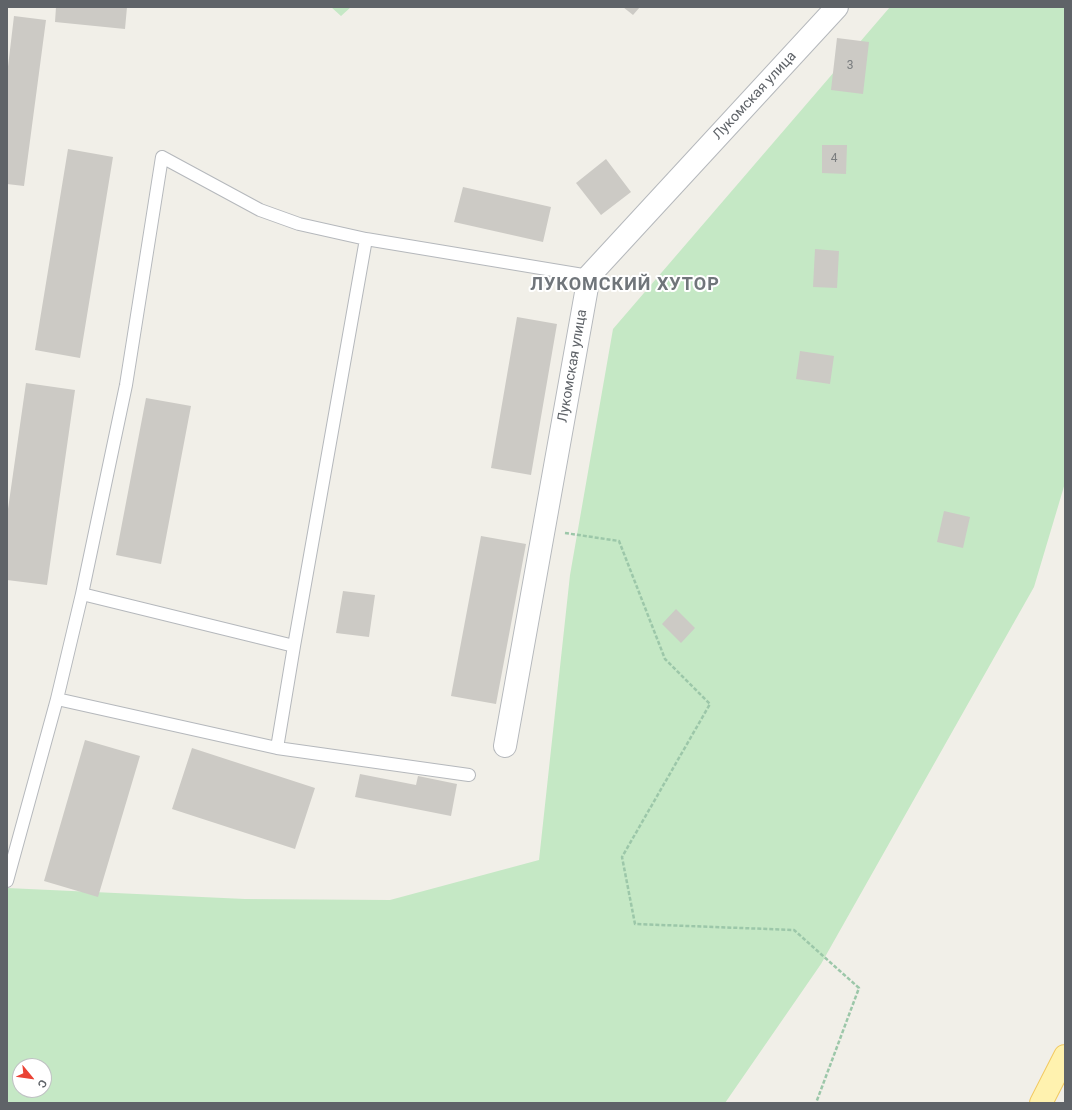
<!DOCTYPE html>
<html>
<head>
<meta charset="utf-8">
<style>
	body { margin:0 }
	#map { position:relative; width:1072px; height:1110px; overflow:hidden; background:#f1efe8; font-family:Roboto,sans-serif }
	canvas { display:block }
	.frame { position:absolute; inset:0; border:8px solid #5f6368; pointer-events:none }
	.north { position:absolute; left:12px; top:1058px; width:40px; height:40px; box-sizing:border-box; background:#fff; border:1px solid #bfc1c3; border-radius:50%; rotate:119deg; font-size:11px; font-weight:700; line-height:16px; text-align:center; color:#5f6368 }
	.north::after { content:''; display:block; margin:auto; width:14px; height:18px; background:#ea4335; clip-path:polygon(50% 0,100% 100%,50% 72%,0 100%) }
</style>
</head>
<body>
<div id="map">
<canvas width="1072" height="1110"></canvas>
<div class="frame"></div>
<div class="north">С</div>
</div>
<script>
const ctx = document.querySelector('canvas').getContext('2d');
ctx.lineJoin = 'round';
function paint(path, color) {
  ctx.fillStyle = color;
  ctx.fill(path, 'evenodd');
}
function stroke(path, color, width, dash) {
  ctx.strokeStyle = color;
  ctx.lineWidth = width;
  ctx.lineCap = dash ? 'butt' : 'round';
  ctx.setLineDash(dash || []);
  ctx.stroke(path);
}
function label(font, color, halo, rows, align = 'center') {
  ctx.font = font + ' Roboto,sans-serif';
  ctx.lineWidth = 4;
  ctx.setLineDash([]);
  ctx.textBaseline = 'middle';
  ctx.strokeStyle = halo;
  ctx.fillStyle = color;
  for (const [text, x, y, turn = 0] of rows) {
    ctx.save();
    ctx.translate(x, y);
    ctx.rotate((+turn || 0) * Math.PI / 180);
    ctx.textAlign = isNaN(turn) ? turn : align;
    if (halo) ctx.strokeText(text, 0, 0);
    ctx.fillText(text, 0, 0);
    ctx.restore();
  }
}
paint(new Path2D(`
	M331 7H351L341 16Z
	M890 7H1065V483L1034 587 821 964 725 1103H7V888L245 899 390 900 539 860 570 575 613 329ZM20 1066H44V1090H20Z`), '#c5e8c5');
paint(new Path2D(`
	M56 7H127L125 29 55 22Z
	M623 7H640L633 15Z
	M14 16 46 20 24 186 7 184V75Z
	M837 38 869 42 863 94 831 90Z
	M822 145H847L846 174 822 173Z
	M68 149 113 157 80 358 35 350Z
	M606 159 631 192 601 215 576 183Z
	M463 187 551 207 543 242 454 222Z
	M815 249 839 251 837 288 813 287Z
	M517 317 557 324 531 475 491 468Z
	M800 351 834 356 830 384 796 379Z
	M26 383 75 390 47 585 7 580V516Z
	M146 398 191 406 161 564 116 555Z
	M944 511 970 517 963 548 937 542Z
	M481 536 526 544 496 704 451 696Z
	M343 591 375 595 369 637 336 633Z
	M676 609 695 628 681 643 662 624Z
	M85 740 140 756 98 897 44 881Z
	M192 748 315 788 295 849 172 809Z
	M360 774 416 785 418 776 457 784 451 816 355 797Z`), '#cccac5');
const service = new Path2D(`
	M366 239 294 646 82 594 126 385 162 157 260 210 299 224 366 239 589 276
	M294 646 277 748 469 775
	M57 699 82 594
	M7 881 57 699 277 748`);
const minor = new Path2D(`
	M505 746 589 276 837 7`);
const primary = new Path2D(`
	M1041 1103 1065 1056`);
stroke(service, '#b5b8bc', 14);
stroke(minor, '#b5b8bc', 24);
stroke(primary, '#f2c960', 24);
stroke(new Path2D(`
	M565 533 619 541 665 659 710 704 622 857 635 924 794 930 859 988 816 1103`), '#9cc7a9', 2.5, [4, 2]);
stroke(service, '#fff', 12);
stroke(minor, '#fff', 22);
stroke(primary, '#fff2af', 22);
label('12px', '#7a7d7f', null, [
	["3",850,66],
	["4",834,159]
]);
label('14px', '#5f6368', '#fff', [
	["Лукомская улица",755,96,-47],
	["Лукомская улица",573,366,-80]
]);
ctx.letterSpacing = '1px';
label('bold 18px', '#70757a', '#fff', [
	["ЛУКОМСКИЙ ХУТОР",625,285]
]);
ctx.letterSpacing = '0px';
</script>
</body>
</html>
